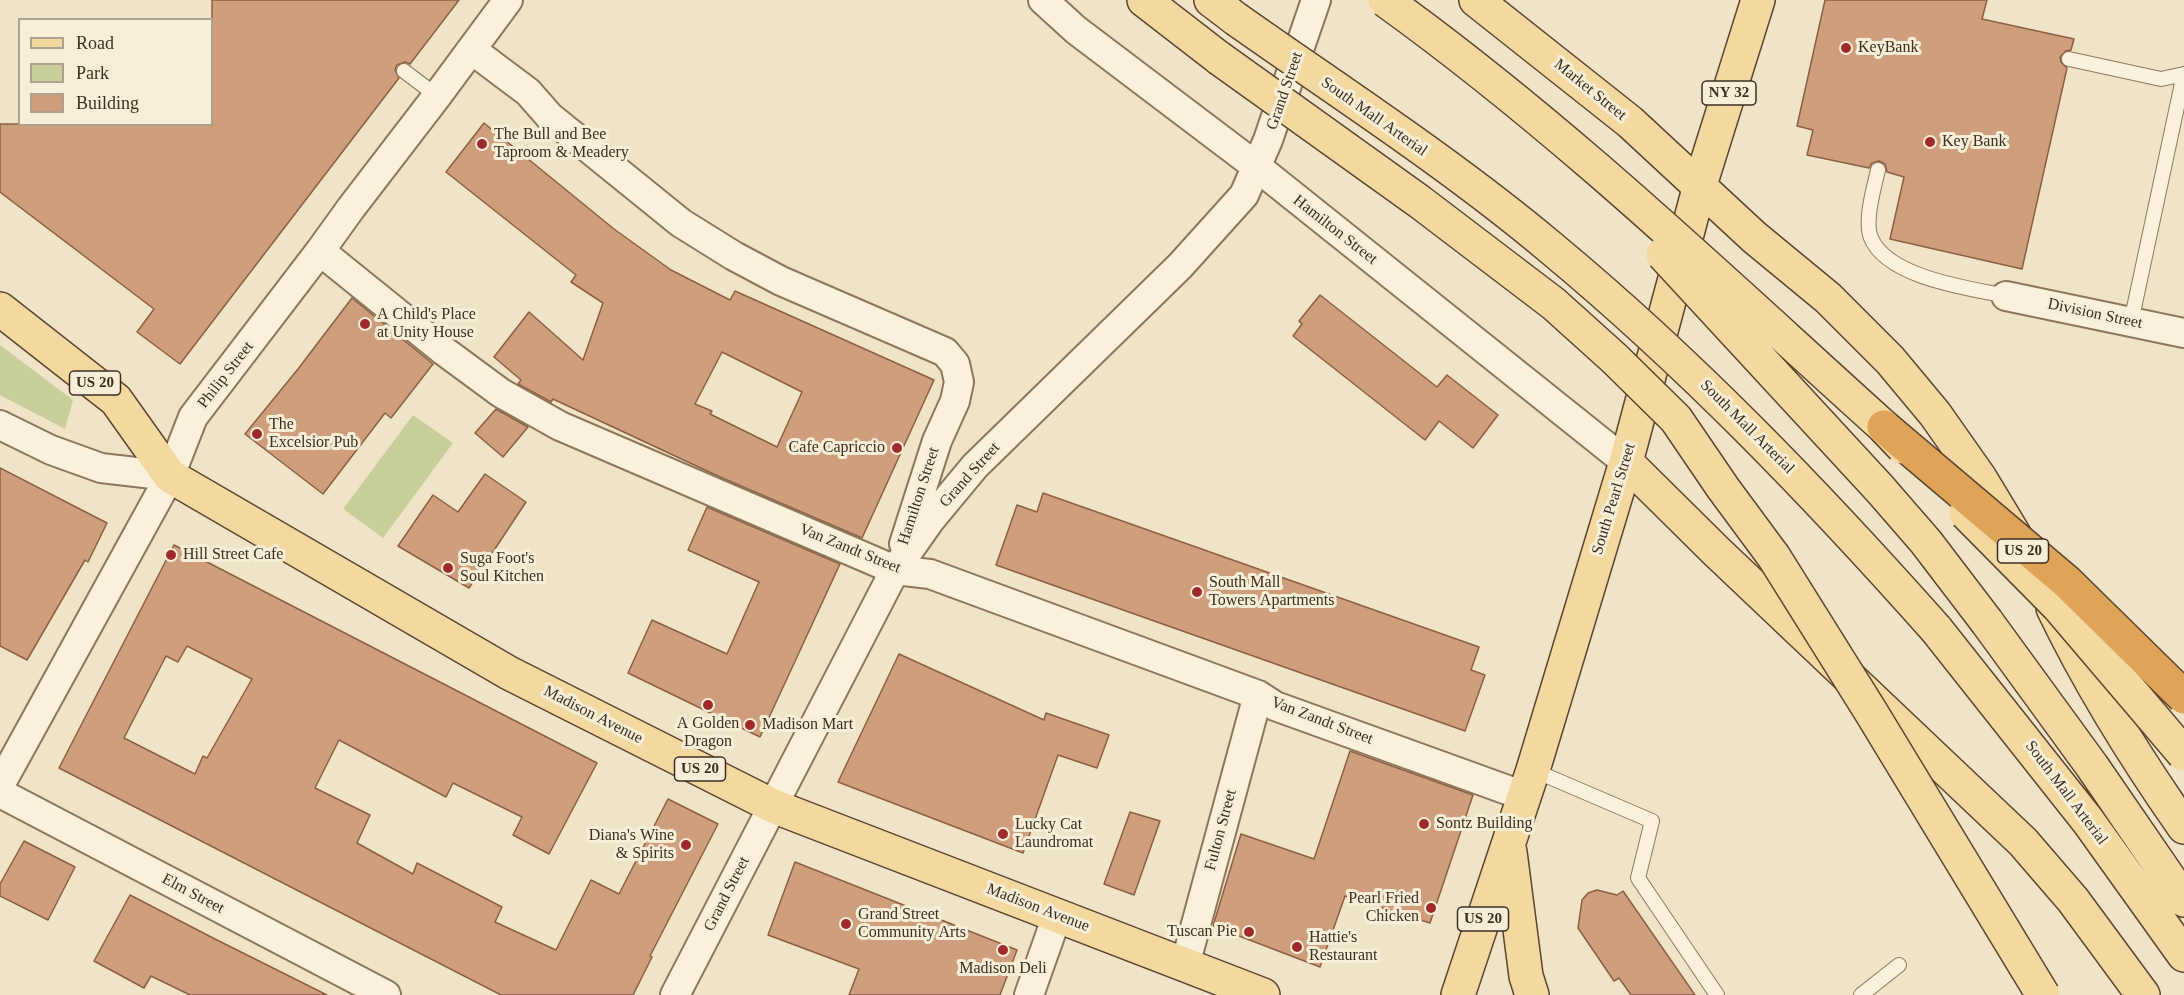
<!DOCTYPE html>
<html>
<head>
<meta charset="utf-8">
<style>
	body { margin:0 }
	#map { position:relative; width:2184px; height:995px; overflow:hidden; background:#f0e4c8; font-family:"Times New Roman",serif }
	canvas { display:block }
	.legend { position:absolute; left:18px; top:18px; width:195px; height:108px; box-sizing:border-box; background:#f7eed8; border:2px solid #ada18e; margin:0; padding:8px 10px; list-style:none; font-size:18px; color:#3d2e20 }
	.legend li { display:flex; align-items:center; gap:12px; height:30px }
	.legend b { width:30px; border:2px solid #ada18e }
</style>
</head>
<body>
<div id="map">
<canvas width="2184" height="995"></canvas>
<ul class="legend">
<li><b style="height:8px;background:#f3d9a0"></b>Road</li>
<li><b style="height:16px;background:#c9cf9b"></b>Park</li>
<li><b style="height:16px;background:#cf9f7d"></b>Building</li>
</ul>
</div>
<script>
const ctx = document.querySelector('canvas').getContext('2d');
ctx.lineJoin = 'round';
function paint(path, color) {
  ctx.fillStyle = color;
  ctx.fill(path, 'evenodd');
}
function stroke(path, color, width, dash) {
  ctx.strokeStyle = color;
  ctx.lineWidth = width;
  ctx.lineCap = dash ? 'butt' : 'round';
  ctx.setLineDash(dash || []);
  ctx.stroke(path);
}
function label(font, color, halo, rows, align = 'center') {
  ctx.font = font + ' "Times New Roman",serif';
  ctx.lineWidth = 6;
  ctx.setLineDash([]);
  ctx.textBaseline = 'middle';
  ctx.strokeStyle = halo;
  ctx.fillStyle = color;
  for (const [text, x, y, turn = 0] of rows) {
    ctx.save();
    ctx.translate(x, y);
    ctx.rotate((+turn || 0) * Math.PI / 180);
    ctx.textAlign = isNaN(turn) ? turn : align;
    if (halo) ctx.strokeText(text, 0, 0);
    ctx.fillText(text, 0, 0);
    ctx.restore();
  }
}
paint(new Path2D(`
	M0 345 73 400 65 429 0 395Z
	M413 415 453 443 383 538 343 509Z`), '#c9cf9b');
const building = new Path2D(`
	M212 0H459L410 64 405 62 397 65 395 70 399 78 180 364 137 332 154 309 0 192V124H212Z
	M1825 0H1987L1982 19 2074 39 2071 50 2066 51 2060 57 2061 62 2067 68 2022 269 1890 239 1904 177 1887 172 1885 164 1879 161 1872 163 1869 168 1807 155 1813 130 1797 126Z
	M484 123 614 229 671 270 730 300 735 291 934 380 862 538 720 477 553 399 551 402 518 384 521 380 494 357 529 312 583 360 603 303 571 282 576 275 446 172ZM722 352 802 392 777 447 710 414 712 411 695 404Z
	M1320 295 1437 387 1447 375 1498 415 1473 448 1439 421 1425 440 1293 336 1302 324 1299 321Z
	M352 298 433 364 391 418 385 413 323 494 245 434 298 369Z
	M496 409 528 427 503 457 475 433Z
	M0 468 107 523 88 562 85 560 27 660 0 646Z
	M485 474 526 502 469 588 398 546 433 495 458 512Z
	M1043 493 1479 647 1471 670 1485 675 1465 731 996 565 1017 505 1037 512Z
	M707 507 840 564 760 737 628 673 652 620 727 654 759 582 688 550Z
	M174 545 597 763 549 854 513 835 522 817 453 783 446 797 339 740 315 788 370 815 357 843 413 874 417 863 502 907 495 922 556 950 591 880 619 894 668 799 718 824 650 956 652 957 633 995H501L59 768ZM187 646 252 679 207 758 203 756 195 774 124 738 166 656 178 662Z
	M899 654 1044 720 1046 713 1109 735 1097 768 1058 755 1023 853 838 782Z
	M1350 751 1473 795 1430 923 1345 896 1320 967 1213 926 1241 834 1314 859Z
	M1130 812 1160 821 1134 895 1104 884Z
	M24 841 75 867 48 920 0 896V884Z
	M795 862 1017 950 1000 995H849L859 969 768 935Z
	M1597 890 1617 895 1623 891 1695 995H1631L1619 978 1614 981 1578 928 1582 900 1588 893Z
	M130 895 215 939 327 995H190L151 976 144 988 94 961Z`);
paint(building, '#cf9f7d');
stroke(building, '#8d5f41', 1.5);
const lane = new Path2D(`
	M2069 59 2161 79 2184 74
	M404 71 437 96
	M1878 170C1874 188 1864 221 1871 238 1888 278 1969 288 2006 296
	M2131 322 2184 74
	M1533 770 1652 821 1638 878 1717 995
	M1861 995 1899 965`);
const street = new Path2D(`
	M1043 0 1076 30 1257 167 1626 462
	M472 50 528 92 550 117 681 223 734 256 781 281 945 352 955 364 959 382 955 401 937 441 904 544
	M320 251 444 351 501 393 560 426 895 570 930 574 1258 695 1275 706 1524 796
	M2006 296 2184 333
	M0 425 51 450 101 468 170 476
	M0 785 170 476 193 417 320 251 351 208 437 96 508 0
	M0 793 386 995
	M1185 965 1258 695
	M675 995 895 570 931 519 975 466 1180 266 1244 195 1268 140 1316 0
	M1029 995 1057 916`);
const primary = new Path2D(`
	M1144 0 1219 58
	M1211 0 1236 19
	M1476 0 1630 122 1754 237 1828 298 1890 360 1935 414 1980 478 2015 536
	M0 309 116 400 170 476 509 673 773 806 1263 995
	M1626 462 1716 551 2023 842 2073 900 2143 995
	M2053 608C2090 685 2135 757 2184 827
	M1987 622 2092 766 2184 900
	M1936 629 2088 821 2184 955
	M1510 852 1526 976 1532 995
	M1458 995 1533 770 1626 462 1700 185 1758 0`);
stroke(lane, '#8d765c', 16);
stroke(street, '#8d765c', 32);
stroke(primary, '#5b4430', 36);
stroke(lane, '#faf1dc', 14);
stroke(street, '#faf1dc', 28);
stroke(primary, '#f3d9a0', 33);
const primaryBridge = new Path2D(`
	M1385 0C1563 128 1722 281 1884 427L1903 447
	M1236 19C1341 93 1451 164 1550 247 1690 363 1815 493 1936 629
	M1219 58 1420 202 1554 304 1615 359 1676 419 1723 488 1774 557 1871 712 2043 995
	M1663 254 1880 489 1926 542 1987 622
	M1966 513 2059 607 2184 754`);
const highwayBridge = new Path2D(`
	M1884 427 2067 582 2184 697`);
stroke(primaryBridge, '#5b4430', 36, []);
stroke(highwayBridge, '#5b4430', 36, []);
stroke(primaryBridge, '#f3d9a0', 33);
stroke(highwayBridge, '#e0a458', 33);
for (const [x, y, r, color] of [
	[1846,48,6,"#9e2a2b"],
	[1930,142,6,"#9e2a2b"],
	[482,144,6,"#9e2a2b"],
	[365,324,6,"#9e2a2b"],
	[257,434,6,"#9e2a2b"],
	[897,448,6,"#9e2a2b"],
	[171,555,6,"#9e2a2b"],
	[448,568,6,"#9e2a2b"],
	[1197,592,6,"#9e2a2b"],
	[708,705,6,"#9e2a2b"],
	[750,725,6,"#9e2a2b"],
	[1424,824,6,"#9e2a2b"],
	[1003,834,6,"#9e2a2b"],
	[686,845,6,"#9e2a2b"],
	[1431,908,6,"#9e2a2b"],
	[846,924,6,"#9e2a2b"],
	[1249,932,6,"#9e2a2b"],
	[1297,947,6,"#9e2a2b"],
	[1003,950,6,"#9e2a2b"]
]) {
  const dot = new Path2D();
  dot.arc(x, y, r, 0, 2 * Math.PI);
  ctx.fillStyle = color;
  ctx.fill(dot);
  stroke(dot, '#f7eed8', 2);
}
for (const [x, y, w] of [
	[1729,93,54],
	[95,383,51],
	[2023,551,51],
	[700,769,51],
	[1483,919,51]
]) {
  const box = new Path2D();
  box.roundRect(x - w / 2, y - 12, w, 24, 4.5);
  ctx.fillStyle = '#f7eed8';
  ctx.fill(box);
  stroke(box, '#3d2e20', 1.5);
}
label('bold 15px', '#3d2e20', null, [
	["NY 32",1729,93],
	["US 20",95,383],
	["US 20",2023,551],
	["US 20",700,769],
	["US 20",1483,919]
]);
label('16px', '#3d2e20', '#f7eed8', [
	["KeyBank",1858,48],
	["The Bull and Bee",494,135],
	["Taproom & Meadery",494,153],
	["Key Bank",1942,142],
	["A Child's Place",377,315],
	["at Unity House",377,333],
	["The",269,425],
	["Excelsior Pub",269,443],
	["Cafe Capriccio",885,448,"right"],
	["Hill Street Cafe",183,555],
	["Suga Foot's",460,559],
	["Soul Kitchen",460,577],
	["South Mall",1209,583],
	["Towers Apartments",1209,601],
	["A Golden",708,724,"center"],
	["Dragon",708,742,"center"],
	["Madison Mart",762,725],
	["Sontz Building",1436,824],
	["Lucky Cat",1015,825],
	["Laundromat",1015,843],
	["Diana's Wine",674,836,"right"],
	["& Spirits",674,854,"right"],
	["Pearl Fried",1419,899,"right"],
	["Chicken",1419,917,"right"],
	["Grand Street",858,915],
	["Community Arts",858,933],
	["Tuscan Pie",1237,932,"right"],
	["Hattie's",1309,938],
	["Restaurant",1309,956],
	["Madison Deli",1003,969,"center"]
], 'left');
label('16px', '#3d2e20', '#f7eed8', [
	["Market Street",1590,90,39],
	["Grand Street",1285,91,-71],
	["South Mall Arterial",1374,117,35],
	["Hamilton Street",1335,230,38],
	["Division Street",2095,314,12],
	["Philip Street",226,375,-52],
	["South Mall Arterial",1747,427,45],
	["Grand Street",970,475,-48],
	["Hamilton Street",919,496,-72],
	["South Pearl Street",1614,499,-73],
	["Van Zandt Street",850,549,22],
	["Madison Avenue",593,715,27],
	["Van Zandt Street",1322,721,21],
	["South Mall Arterial",2066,793,53],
	["Fulton Street",1221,830,-75],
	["Elm Street",193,894,28],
	["Grand Street",727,894,-63],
	["Madison Avenue",1038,908,21]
]);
</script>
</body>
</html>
